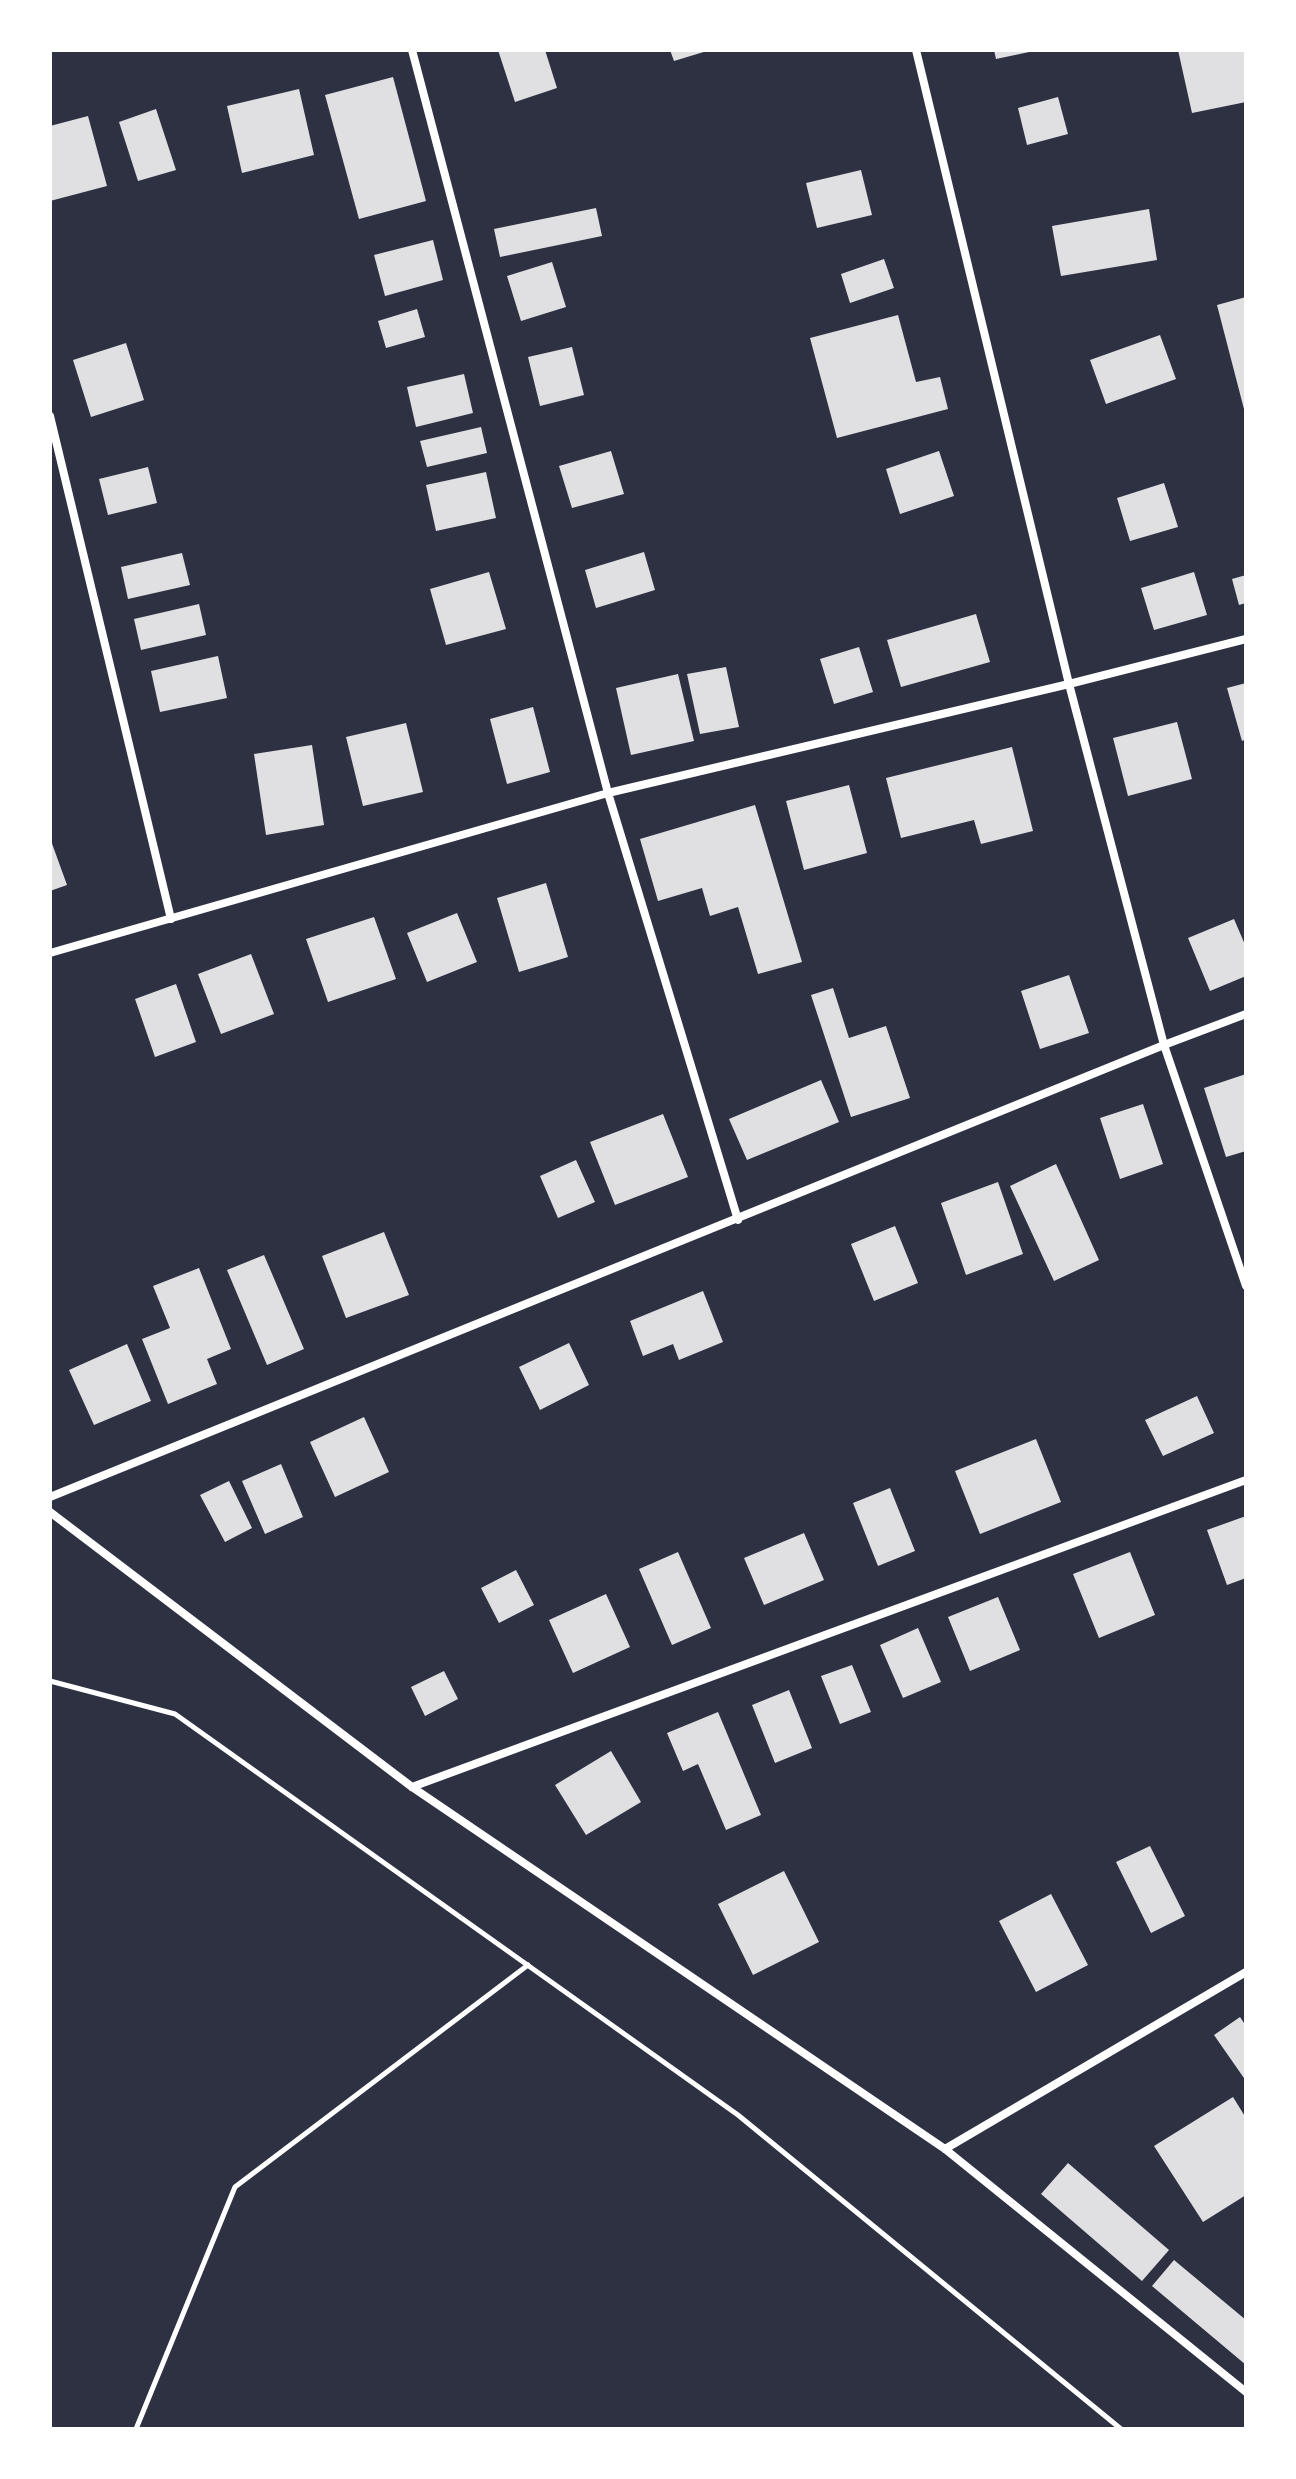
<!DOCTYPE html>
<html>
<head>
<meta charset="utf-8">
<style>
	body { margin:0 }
	#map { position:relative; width:1296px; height:2479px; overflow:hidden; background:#2d3142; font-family:Barlow,sans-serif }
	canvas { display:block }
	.frame { position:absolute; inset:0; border:52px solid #fff; pointer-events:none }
</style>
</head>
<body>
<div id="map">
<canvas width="1296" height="2479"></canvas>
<div class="frame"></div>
</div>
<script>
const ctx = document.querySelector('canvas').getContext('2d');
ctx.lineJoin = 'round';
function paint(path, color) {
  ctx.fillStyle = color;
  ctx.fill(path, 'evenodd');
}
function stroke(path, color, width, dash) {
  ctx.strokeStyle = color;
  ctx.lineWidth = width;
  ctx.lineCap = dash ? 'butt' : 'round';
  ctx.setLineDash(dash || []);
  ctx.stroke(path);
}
paint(new Path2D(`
	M498 50H545L557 88 515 102Z
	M670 50H706L707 51 674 61Z
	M994 50H1034V51L996 59Z
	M1178 50H1246V102L1192 113Z
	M393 77 426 201 359 219 325 95Z
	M299 89 314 155 242 173 227 106Z
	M1058 97 1068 134 1027 145 1018 108Z
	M156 109 176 170 138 181 119 122Z
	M88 116 107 186 50 201V126Z
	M861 170 872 215 817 228 806 183Z
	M596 208 602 236 500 257 494 229Z
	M1149 209 1157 260 1061 276 1052 226Z
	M433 240 443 280 385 296 374 255Z
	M884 259 894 288 850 303 841 274Z
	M552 262 566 307 521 321 507 276Z
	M1246 297V412L1245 413 1217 305Z
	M417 309 425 337 386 348 378 321Z
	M898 315 916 382 940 377 948 409 837 438 810 338Z
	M1160 335 1176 379 1106 404 1090 360Z
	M126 343 144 400 91 417 73 360Z
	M572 347 584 395 540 406 528 357Z
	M464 374 473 413 416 427 407 387Z
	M481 427 487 453 427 467 420 441Z
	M611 451 624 494 572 508 559 466Z
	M939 451 954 496 900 514 886 469Z
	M148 467 157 503 108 515 99 479Z
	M486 472 496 518 436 531 426 485Z
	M1164 483 1178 527 1130 541 1117 498Z
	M644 552 655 590 596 608 585 570Z
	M182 553 190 585 128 599 121 567Z
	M489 572 506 629 446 645 430 589Z
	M1194 572 1207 615 1154 630 1141 588Z
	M1246 575V603L1239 605 1232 579Z
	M199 604 206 635 141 650 134 619Z
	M976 614 990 662 901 687 887 640Z
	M859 647 873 692 834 704 820 659Z
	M218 656 227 698 160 712 151 671Z
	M726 667 739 727 700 734 687 674Z
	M678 674 694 741 631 755 616 688Z
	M1246 683V739L1242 741 1227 688Z
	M533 707 550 772 507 784 490 719Z
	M1177 722 1192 779 1128 796 1113 738Z
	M406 723 423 792 363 806 346 737Z
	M312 745 324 825 266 835 254 754Z
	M1012 747 1033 831 981 844 974 820 901 838 886 778Z
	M849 785 867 853 804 870 786 801Z
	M755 805 802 962 758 974 738 907 710 916 702 888 658 901 640 839Z
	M50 838 67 885 50 891Z
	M546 883 568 957 519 972 497 898Z
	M457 913 477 962 427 982 407 933Z
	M374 917 396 979 328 1002 306 939Z
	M1234 919 1246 947V976L1210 991 1188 938Z
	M251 954 274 1014 221 1034 198 974Z
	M1069 975 1089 1033 1040 1049 1021 991Z
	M176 984 196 1042 155 1057 135 999Z
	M833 988 849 1038 886 1026 910 1098 851 1117 811 995Z
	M1246 1074V1151L1226 1157 1204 1088Z
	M821 1080 839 1122 747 1160 729 1119Z
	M1143 1104 1163 1164 1120 1179 1100 1118Z
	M663 1114 688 1177 615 1205 590 1142Z
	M576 1160 595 1202 558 1218 540 1176Z
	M1056 1164 1099 1260 1054 1281 1010 1186Z
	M998 1182 1023 1254 966 1275 941 1203Z
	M895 1226 918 1283 874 1301 851 1244Z
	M384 1232 409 1295 346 1318 322 1256Z
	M264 1255 304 1349 267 1365 227 1270Z
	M199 1268 231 1349 207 1359 217 1384 168 1404 142 1339 170 1328 153 1286Z
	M703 1291 723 1342 679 1360 673 1344 643 1356 630 1321Z
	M569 1343 589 1385 540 1410 519 1367Z
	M127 1344 151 1401 94 1425 69 1370Z
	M1197 1396 1214 1433 1163 1456 1145 1420Z
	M364 1417 389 1472 335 1497 310 1442Z
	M1036 1439 1061 1502 980 1534 955 1471Z
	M281 1464 303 1517 265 1534 242 1481Z
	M229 1481 252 1528 225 1542 200 1495Z
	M890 1488 915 1551 878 1566 853 1503Z
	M1246 1516V1578L1227 1585 1207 1530Z
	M804 1533 824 1580 764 1605 744 1558Z
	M678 1552 711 1628 672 1645 639 1569Z
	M1130 1552 1155 1615 1099 1638 1073 1574Z
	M516 1570 534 1605 499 1623 481 1588Z
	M606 1594 630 1647 573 1673 549 1620Z
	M998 1597 1020 1650 970 1671 948 1617Z
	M918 1628 941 1682 903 1698 880 1645Z
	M852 1665 871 1712 840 1724 821 1676Z
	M444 1671 458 1699 425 1716 411 1687Z
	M789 1690 812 1748 775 1763 752 1705Z
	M718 1712 761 1815 726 1830 698 1764 683 1771 667 1733Z
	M611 1751 641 1802 586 1835 555 1785Z
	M1150 1846 1185 1916 1151 1933 1116 1862Z
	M784 1871 819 1942 753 1975 718 1904Z
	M1051 1894 1088 1965 1036 1992 999 1921Z
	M1240 2017 1246 2026V2081L1214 2035Z
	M1233 2097 1246 2118V2195L1203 2222 1154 2146Z
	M1068 2163 1169 2250 1142 2281 1041 2194Z
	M1174 2260 1246 2320V2365L1152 2286Z`), '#e0e0e3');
stroke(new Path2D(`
	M50 1681 175 1714 738 2115 1121 2429
	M136 2429 235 2187 528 1965`), '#fff', 5);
stroke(new Path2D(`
	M412 50 608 793 738 1220
	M916 50 1069 684 1164 1045 1246 1286
	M50 416 171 919
	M50 953 608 793 1069 684 1246 639
	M50 1497 1164 1045 1246 1014
	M50 1512 412 1787 945 2149 1246 2392
	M412 1787 1246 1480
	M945 2149 1246 1972`), '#fff', 8);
</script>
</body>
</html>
